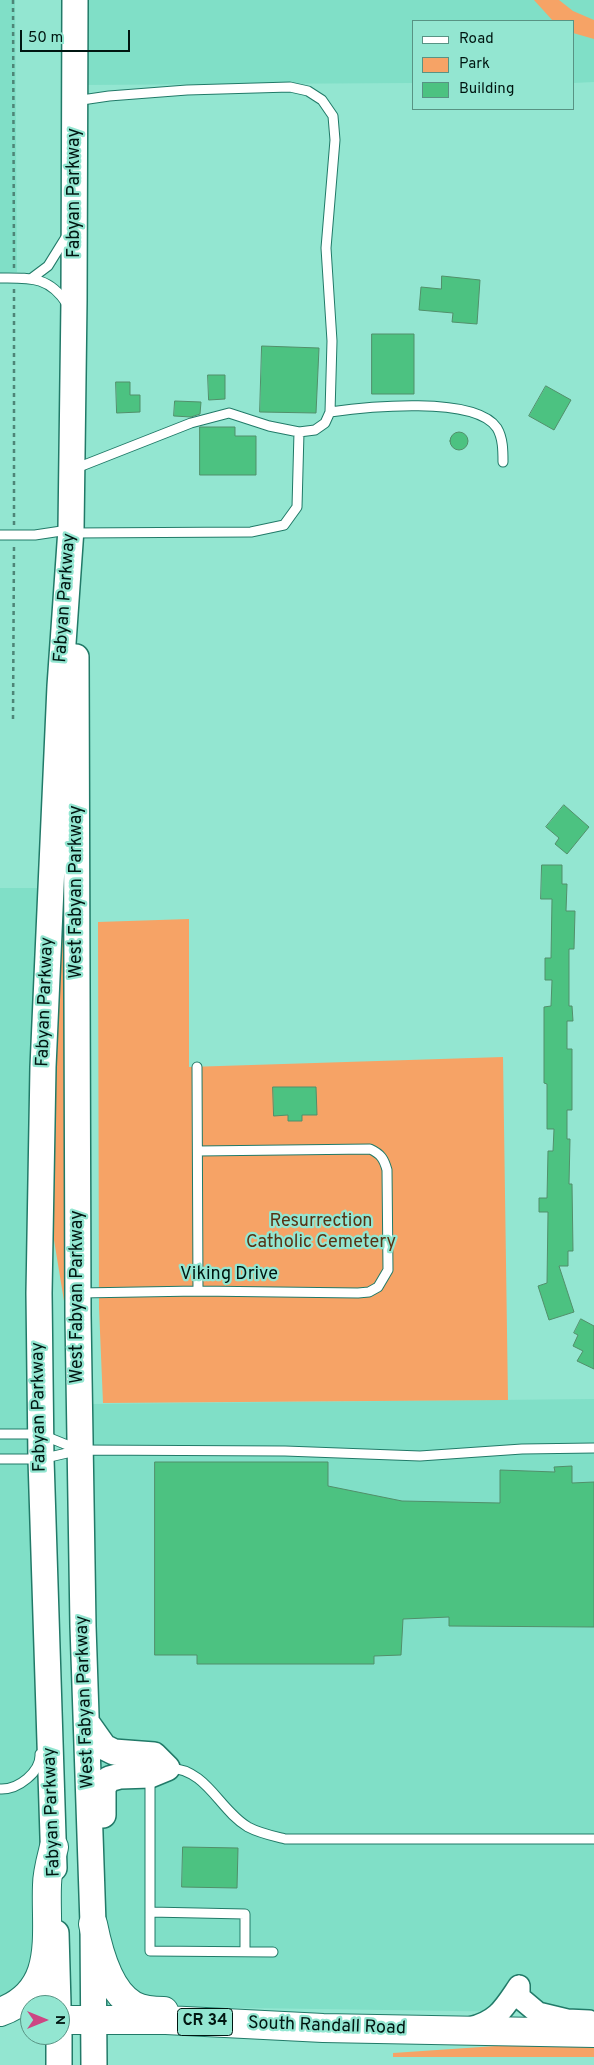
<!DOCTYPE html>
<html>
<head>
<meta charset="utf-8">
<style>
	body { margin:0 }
	#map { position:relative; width:594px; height:2065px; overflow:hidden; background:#93e6d1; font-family:Overpass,sans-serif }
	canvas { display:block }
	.legend { position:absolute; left:412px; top:20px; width:162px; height:90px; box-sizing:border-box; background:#93e6d1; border:1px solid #589384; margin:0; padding:6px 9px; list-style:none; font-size:15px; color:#001611 }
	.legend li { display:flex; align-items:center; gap:10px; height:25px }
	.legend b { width:25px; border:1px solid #589384 }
	.north { position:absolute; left:20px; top:1995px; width:50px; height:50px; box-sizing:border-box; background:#93e6d1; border:1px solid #589384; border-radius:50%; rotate:90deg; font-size:14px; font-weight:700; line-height:20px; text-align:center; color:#001611 }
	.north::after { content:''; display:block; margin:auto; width:18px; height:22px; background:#cd4583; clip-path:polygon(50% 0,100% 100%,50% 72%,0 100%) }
	.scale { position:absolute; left:20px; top:30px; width:110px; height:22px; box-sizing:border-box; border:2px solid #001611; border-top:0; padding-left:6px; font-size:15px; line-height:18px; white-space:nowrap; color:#001611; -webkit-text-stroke:4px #93e6d1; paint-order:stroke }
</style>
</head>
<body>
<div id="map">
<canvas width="594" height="2065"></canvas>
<ul class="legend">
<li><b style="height:6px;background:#fff"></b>Road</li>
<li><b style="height:14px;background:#f6a366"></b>Park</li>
<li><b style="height:14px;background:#4cc281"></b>Building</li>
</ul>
<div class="north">N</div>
<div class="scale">50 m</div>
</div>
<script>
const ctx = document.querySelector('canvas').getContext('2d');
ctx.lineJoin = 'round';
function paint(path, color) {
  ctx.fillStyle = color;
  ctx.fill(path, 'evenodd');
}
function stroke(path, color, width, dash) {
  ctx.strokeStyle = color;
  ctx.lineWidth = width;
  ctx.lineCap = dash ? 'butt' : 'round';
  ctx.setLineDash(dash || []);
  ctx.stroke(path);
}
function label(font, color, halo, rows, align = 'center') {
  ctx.font = font + ' Overpass,sans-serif';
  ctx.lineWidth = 4.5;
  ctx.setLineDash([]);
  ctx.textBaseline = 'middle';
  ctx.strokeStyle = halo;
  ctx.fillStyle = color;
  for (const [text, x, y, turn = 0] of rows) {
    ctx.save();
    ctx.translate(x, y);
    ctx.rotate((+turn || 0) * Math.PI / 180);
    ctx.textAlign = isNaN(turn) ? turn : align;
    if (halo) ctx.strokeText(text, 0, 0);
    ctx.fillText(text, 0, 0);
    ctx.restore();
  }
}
paint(new Path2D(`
	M0 0H15L17 272 0 273Z
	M80 0H594V82L573 83V21H413V83L80 85Z
	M0 888H42L25 1271 45 2005H30L0 2010Z
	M594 1399V2013L108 2006 91 1404Z`), '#80dfc7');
paint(new Path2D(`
	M534 0H559L573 11 594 20V39L573 33V21H553Z
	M68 686 70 1302 64 1301 44 1179Z
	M189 919V1067L503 1057 508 1400 103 1403 99 1308 98 922Z
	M540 2043H594V2057H393V2053Z`), '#f6a366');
const building = new Path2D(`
	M442 276 480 280 477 324 452 322 453 313 419 310 421 287 441 289Z
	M372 334H414V394H372Z
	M262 346 319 348 316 413 260 412Z
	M208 375H225V399L209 400Z
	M116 382H130V395H140V412L117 413Z
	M546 386 571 400 554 430 529 416Z
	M175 401 201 402 200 414 191 417 174 416Z
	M200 427H235V436H256V475H200Z
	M450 441a9 9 0 1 1 18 0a9 9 0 1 1-18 0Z
	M564 805 589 827 567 854 555 844 559 838 546 827Z
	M542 865H562V884H567L566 911H575L574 949H569V1006H572L573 1021H567V1049H572V1110H567V1139H570L569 1184H572L573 1251H568V1266H559L574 1312 549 1320 538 1286 547 1283 548 1212H539V1198H547L548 1151H553L554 1129H547V1084L544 1083V1007L551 1006 552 980H545V958H551L552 899H541Z
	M273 1087H316L317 1115H302V1121H288V1115L274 1116Z
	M581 1319 594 1326V1369L577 1361 583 1351 573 1346 578 1335 574 1333Z
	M155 1462H328V1486L402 1501 500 1503V1470L555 1472 554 1467 572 1466V1483L594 1482V1627L449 1626V1617L403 1619 401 1655 374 1656V1664H197V1655H155Z
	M183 1847 238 1848 237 1888 182 1887Z`);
paint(building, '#4cc281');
stroke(building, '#518f6a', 1);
const service = new Path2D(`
	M0 278C30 278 49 276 67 304
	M32 278 48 266 66 237
	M330 412C365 407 475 395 497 428 503 438 503 451 503 462
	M74 469 191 423 229 413 269 426 299 432 315 430 325 423 330 412 332 341 326 248 335 140 333 116 322 100 308 91 290 87 187 90 109 96 75 101
	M72 533 251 532 284 525 297 507 299 432
	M0 535H35L68 530
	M197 1067 198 1291
	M80 1293 198 1291 358 1293 369 1292 378 1287 388 1270 387 1170C384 1159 381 1154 370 1149L198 1151
	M0 1434H40L77 1449
	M0 1459H41L80 1450 285 1451 420 1456 522 1449 594 1448
	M169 1768C207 1769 219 1810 248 1827 259 1833 273 1836 285 1839H594
	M150 1777V1951L273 1952
	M0 1789C18 1790 41 1772 40 1754
	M150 1912 245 1914V1952`);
const tertiary = new Path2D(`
	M519 1986V1997L538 2013 567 2020 589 2021
	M470 2028C498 2021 504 2008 519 1986`);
const secondary = new Path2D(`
	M76 657 78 1315 83 1626 93 1924 94 2065
	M87 1723 104 1747 114 1752 154 1755 167 1768 150 1775 120 1776 109 1779 103 1787V1815
	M54 1868 41 1459 39 1293 43 1067 60 686 71 529 74 301 75 0
	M56 1933 58 2005
	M59 2035V2065`);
const primary = new Path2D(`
	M93 1924C98 1949 109 1991 133 2005 142 2010 154 2011 164 2011
	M0 2012C59 1991 45 1934 47 1885 47 1873 51 1859 54 1847
	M60 2020H166L323 2028 594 2033`);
stroke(service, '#217a68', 11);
stroke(tertiary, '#217a68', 24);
stroke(secondary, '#217a68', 28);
stroke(primary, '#217a68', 30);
stroke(new Path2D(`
	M13 0 14 268
	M14 525V289
	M13 719 14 546`), '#4e8577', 2.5, [4, 4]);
stroke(service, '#fff', 9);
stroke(tertiary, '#fff', 21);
stroke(secondary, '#fff', 25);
stroke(primary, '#fff', 28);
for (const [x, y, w] of [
	[205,2022,55]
]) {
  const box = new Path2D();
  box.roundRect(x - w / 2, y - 13.5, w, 27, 4);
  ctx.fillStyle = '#93e6d1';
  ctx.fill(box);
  stroke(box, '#001611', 1);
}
label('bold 16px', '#001611', null, [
	["CR 34",205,2022]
]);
label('18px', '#001611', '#93e6d1', [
	["Fabyan Parkway",75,193,-90],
	["Fabyan Parkway",66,598,-86],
	["West Fabyan Parkway",77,892,-90],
	["Fabyan Parkway",46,1002,-88],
	["Viking Drive",229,1275],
	["West Fabyan Parkway",78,1297,-90],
	["Fabyan Parkway",40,1407,-91],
	["West Fabyan Parkway",86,1702,-92],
	["Fabyan Parkway",53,1812,-92],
	["South Randall Road",327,2027,2]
]);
label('18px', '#573214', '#93e6d1', [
	["Resurrection",321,1222],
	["Catholic Cemetery",321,1243]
]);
</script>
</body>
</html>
